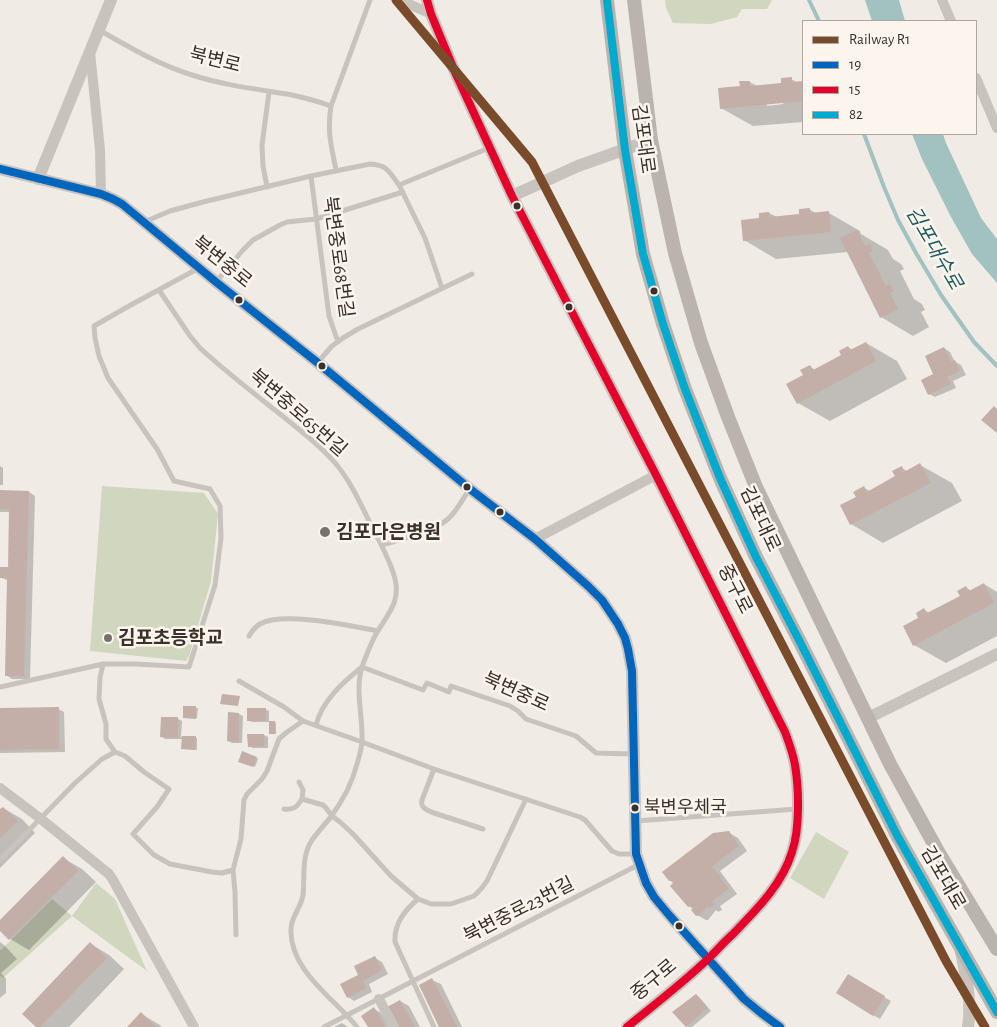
<!DOCTYPE html>
<html>
<head>
<meta charset="utf-8">
<style>
	body { margin:0 }
	#map { position:relative; width:997px; height:1027px; overflow:hidden; background:#f0ebe5; font-family:"Alegreya Sans",sans-serif }
	canvas { display:block }
	.legend { position:absolute; left:802px; top:20px; width:175px; height:115px; box-sizing:border-box; background:#fbf5ee; border:1px solid #aea6a0; margin:0; padding:6px 9px; list-style:none; font-size:15px; color:#3b302b }
	.legend li { display:flex; align-items:center; gap:10px; height:25px }
	.legend b { width:25px; border:1px solid #aea6a0 }
</style>
</head>
<body>
<div id="map">
<canvas width="997" height="1027"></canvas>
<ul class="legend">
<li><b style="height:6px;background:#7a4b2a"></b>Railway R1</li>
<li><b style="height:6px;background:#0065bd"></b>19</li>
<li><b style="height:6px;background:#e4002b"></b>15</li>
<li><b style="height:6px;background:#00a9ce"></b>82</li>
</ul>
</div>
<script>
const ctx = document.querySelector('canvas').getContext('2d');
ctx.lineJoin = 'round';
function paint(path, color) {
  ctx.fillStyle = color;
  ctx.fill(path, 'evenodd');
}
function stroke(path, color, width, dash) {
  ctx.strokeStyle = color;
  ctx.lineWidth = width;
  ctx.lineCap = dash ? 'butt' : 'round';
  ctx.setLineDash(dash || []);
  ctx.stroke(path);
}
function label(font, color, halo, rows, align = 'center') {
  ctx.font = font + ' "Alegreya Sans","Noto Sans KR",sans-serif';
  ctx.lineWidth = 5;
  ctx.setLineDash([]);
  ctx.textBaseline = 'middle';
  ctx.strokeStyle = halo;
  ctx.fillStyle = color;
  for (const [text, x, y, turn = 0] of rows) {
    ctx.save();
    ctx.translate(x, y);
    ctx.rotate((+turn || 0) * Math.PI / 180);
    ctx.textAlign = isNaN(turn) ? turn : align;
    if (halo) ctx.strokeText(text, 0, 0);
    ctx.fillText(text, 0, 0);
    ctx.restore();
  }
}
paint(new Path2D(`
	M665 0H772L767 9H742L737 17 711 24 673 23 666 8Z
	M102 486 204 493 218 514 211 581 189 656 186 661 90 651Z
	M816 832 849 852 824 899 790 878Z
	M96 883 115 899 147 971 72 916 3 978 0 975V951L52 899 72 916Z`), '#d1d6bf');
paint(new Path2D(`
	M865 0H899L905 21H872Z
	M912 134H943L946 143 981 218 997 239V283L972 254 951 217 922 159Z`), '#a1c2c1');
paint(new Path2D(`
	M791 79 798 83 803 82V122L753 126 721 108 741 87 750 82 757 86 783 84ZM781 102 784 104 767 106V103Z
	M809 209 817 214 829 213 860 231 861 234 888 250 893 259 901 264 904 269 900 271 914 299 922 304 925 310 921 312 929 327 913 336 881 317 848 252 776 259 744 240 761 219 769 213 777 217 800 215Z
	M866 343 897 361 907 379 830 421 798 403 805 376 810 367 816 370 843 355 848 347 853 350Z
	M944 348 950 352 955 362 961 365 966 375 953 381 956 388 935 397 929 394Z
	M920 465 952 483 962 501 883 543 851 524 841 506 857 497 864 488 870 491 897 477 902 468 907 471Z
	M0 466 3 468V485H0Z
	M0 491 29 492 35 496 30 679H12L6 675 9 581 0 577 9 569 11 512H0Z
	M984 584 997 592V636L946 663 914 645 920 618 924 610 930 613 962 597 966 588 972 591Z
	M184 707 198 708 197 718 184 717Z
	M0 709H58L64 712 65 752 0 753Z
	M265 709 269 711V722H275L276 723V734H272L271 722H252L248 720Z
	M239 714 243 716 242 743H232L228 741Z
	M178 719 182 721 181 737 197 738V750L184 749 183 739H165L162 737Z
	M264 735 268 737V748H253L249 746Z
	M257 758 258 759 255 767 241 762Z
	M3 808 22 819 35 833 0 868V811Z
	M729 833 738 838 747 851 720 871 737 894 720 906 722 910 718 912 716 910 708 920H706L697 915 694 909 688 906Z
	M63 858 82 869 96 882 29 950 10 939 0 929V922Z
	M0 942 4 945 17 959 1 973 6 979V993L0 998Z
	M91 944 109 955 124 969 69 1027H38Z
	M375 958 382 962 388 974 369 984 372 992 354 1001 348 997 360 976Z
	M848 976 891 1001 880 1019 873 1015Z
	M432 980 441 984 462 1027H441Z
	M697 995 700 998 711 1011 692 1027H688L686 1026Z
	M400 1001 409 1006 420 1027H399Z
	M374 1009 383 1014 391 1027H369Z
	M141 1014 160 1025 162 1027H128Z
	M342 1023 348 1027H334Z`), '#0003');
stroke(new Path2D(`
	M809 0 819 21
	M864 134 884 187 898 220 916 253 941 295 974 342 997 366`), '#a1c2c1', 4);
paint(new Path2D(`
	M792 77V82L803 81V101L720 109 718 88 740 86 739 81H750V86L781 83V78Z
	M810 208V213L829 211 831 232 743 241 741 220 759 218V213L769 212 770 217 799 214V209Z
	M857 230 865 246 870 244 873 250 869 253 886 286 890 284 894 291 890 293 898 309 880 318 840 238Z
	M866 342 876 361 797 404 786 384 803 375 800 370 810 365 813 370 841 355 839 351 848 346 850 350Z
	M944 347 951 362 955 360 960 371 947 377 951 384 928 395 921 380 933 374 925 356Z
	M994 406 997 409V433L981 420Z
	M920 463 931 483 850 525 840 505 856 497 853 492 864 486 867 492 895 476 892 471 902 466 904 472Z
	M0 490 29 491 24 676H5L7 578H0V567H8L9 510 0 509Z
	M984 583 994 603 913 646 903 626 918 618 916 613 924 608 927 613 960 596 957 591 966 586 969 591Z
	M222 694 240 696 238 706 220 704Z
	M183 706H196V719L183 718Z
	M59 707V749L0 750V708Z
	M247 708H266V721H247Z
	M228 712 239 713V742L227 741Z
	M161 717H178V738L160 737Z
	M269 721H275V734H269Z
	M247 734H264V746L248 747Z
	M182 736H196L195 750 181 749Z
	M242 751 257 757 253 767 238 762Z
	M3 807 18 821 0 839V809Z
	M729 831 739 846 712 866 729 889 712 901 714 905 709 908 707 906 700 915 696 916 691 910 693 908 690 906 688 907 670 886 673 883 671 881H669L662 872 713 833Z
	M63 856 78 871 9 940 0 931V920Z
	M90 942 107 958 40 1027H36L22 1014Z
	M375 956 382 970 363 981 366 988 347 998 340 984 358 975 354 966Z
	M848 974 885 996 873 1016 836 993Z
	M432 978 457 1027H439L419 985Z
	M696 994 708 1008 686 1027 672 1012Z
	M400 1000 415 1027H398L387 1007Z
	M374 1007 386 1027H368L361 1016Z
	M141 1012 156 1027H127Z`), '#c3afa7');
stroke(new Path2D(`
	M99 30C129 47 159 65 192 75 223 85 255 89 287 94 302 97 317 101 331 106
	M336 170C331 145 327 131 331 106L370 0
	M311 176 329 316 338 342
	M399 185 425 238 442 288
	M267 187 263 166 262 145 269 92
	M144 222 170 211 203 202 311 176 370 164C388 165 389 172 399 185L489 148
	M216 282 243 250 253 240 280 225 287 222 316 219 403 192
	M159 290 190 336 200 348C227 373 256 395 285 418 302 432 321 446 336 464 351 482 360 503 370 523 379 541 390 559 395 579 401 602 387 615 376 634 371 643 367 654 363 664 354 688 363 715 362 740 362 748 359 757 357 764 352 784 342 802 330 818 324 825 318 832 312 840 301 857 305 876 303 895 301 908 291 917 291 929 289 970 335 999 357 1027
	M318 362 332 346 343 338 358 329 472 274
	M382 545C401 539 433 532 448 519 457 511 462 500 469 490
	M249 636C252 631 255 627 260 624 283 611 351 626 378 631
	M239 681 284 707 303 721
	M0 687 103 664
	M316 725C322 701 343 682 362 667L423 690 427 683 449 692 451 686 510 706 518 711 526 719 576 736 596 753 633 754
	M115 752 106 739V724L99 699 100 678 103 664H136L189 667 215 585 221 538 220 506 210 489 174 481 157 449 108 378 99 356 95 338 94 326 129 306 199 268
	M434 769 422 800C420 808 427 810 434 813L483 829
	M299 782 303 790 302 799
	M284 809C294 810 297 807 302 799L323 805 326 808 332 816 340 822 353 834 391 876 418 899C404 911 394 924 395 942L434 1027
	M636 821 797 809
	M0 860 75 783 102 759 115 752 125 756 144 772 169 789 157 807 133 834 154 855 170 864 212 872 222 873 233 870 241 839 244 800 247 794 262 779 267 771 279 739 287 732 303 721 362 742 434 769 580 817 585 820 612 851 619 854H635
	M233 870 235 892 236 935
	M418 899 431 904H451L474 896 481 889 487 881 526 799
	M324 1027 638 865`), '#c9c3be', 5);
stroke(new Path2D(`
	M400 0 431 14
	M942 0 951 21
	M90 52 100 150 101 194
	M976 78 997 128
	M535 539 656 475
	M0 788 41 819 109 874 113 880 194 1027
	M379 999 394 1027`), '#c9c3be', 10);
stroke(new Path2D(`
	M427 0 431 14 455 72 512 196 656 475 785 732C789 743 793 753 795 765 799 789 800 829 792 852 782 885 756 910 733 934 724 942 717 950 709 958 683 983 654 1005 627 1027
	M0 169 101 194 113 199 122 204 216 282 318 363 470 489 535 539 588 586 602 600 618 624 625 638 628 649 632 671 636 854 646 883 654 897 669 915 744 999 761 1013 780 1027
	M38 179 111 0
	M512 196 578 166 651 140
	M868 718 997 654
	M961 952C966 977 972 1002 968 1027`), '#c9c3be', 12);
stroke(new Path2D(`
	M607 0 625 150 643 254 663 324 685 389 720 478 756 557 801 644 898 837 997 1012
	M634 0 651 140 675 253 701 343 728 417 756 487 890 764 940 855 997 949`), '#bab3ae', 14);
stroke(new Path2D(`
	M0 169 101 194 113 199 122 204 216 282 318 363 470 489 535 539 588 586 602 600 618 624 625 638 628 649 632 671 636 854 646 883 654 897 669 915 744 999 761 1013 780 1027`), '#0065bd', 8);
stroke(new Path2D(`
	M427 0 431 14 455 72 512 196 656 475 785 732C789 743 793 753 795 765 799 789 800 829 792 852 782 885 756 910 733 934 724 942 717 950 709 958 683 983 654 1005 627 1027`), '#e4002b', 8);
stroke(new Path2D(`
	M607 0 625 150 643 254 663 324 685 389 720 478 756 557 801 644 898 837 997 1012`), '#00a9ce', 8);
stroke(new Path2D(`
	M396 0 532 162 946 961 985 1027`), '#7a4b2a', 9);
for (const [x, y, r, color] of [
	[517,206,4.5,"#3b302b"],
	[654,291,4.5,"#3b302b"],
	[239,300,4.5,"#3b302b"],
	[569,307,4.5,"#3b302b"],
	[322,366,4.5,"#3b302b"],
	[467,487,4.5,"#3b302b"],
	[500,512,4.5,"#3b302b"],
	[325,532,6,"#7a716c"],
	[108,638,5,"#7a716c"],
	[635,808,4.5,"#3b302b"],
	[679,926,4.5,"#3b302b"]
]) {
  const dot = new Path2D();
  dot.arc(x, y, r, 0, 2 * Math.PI);
  ctx.fillStyle = color;
  ctx.fill(dot);
  stroke(dot, '#fbf5ee', 2);
}
label('18px', '#3b302b', '#fbf5ee', [
	["북변우체국",644,808]
], 'left');
label('19px', '#3b302b', '#fbf5ee', [
	["북변로",215,60,14],
	["김포대로",643,139,82],
	["북변중로68번길",338,257,82],
	["북변중로",222,262,39],
	["북변중로65번길",298,413,41],
	["김포대로",760,519,65],
	["중구로",735,589,63],
	["북변중로",516,692,24],
	["김포대로",943,878,60],
	["북변중로23번길",519,910,-27],
	["중구로",654,980,-40]
]);
label('bold 19px', '#3b302b', '#fbf5ee', [
	["김포다은병원",336,532],
	["김포초등학교",118,638]
], 'left');
label('italic 20px', '#1f5a5e', '#fbf5ee', [
	["김포대수로",934,248,60]
]);
</script>
</body>
</html>
